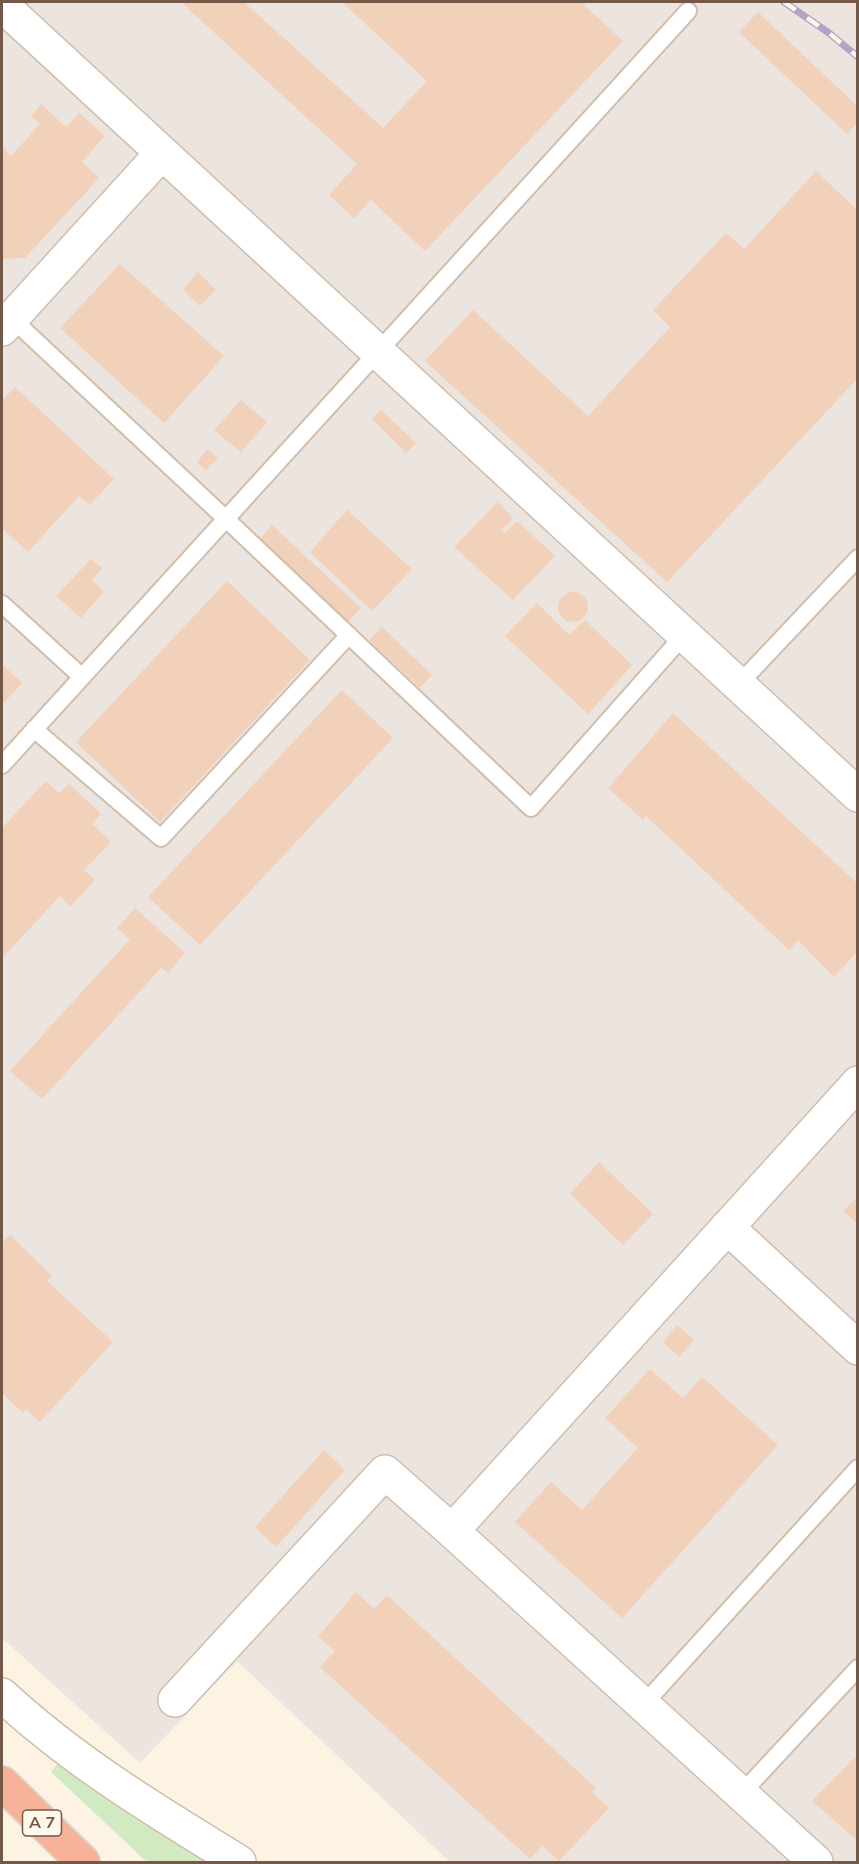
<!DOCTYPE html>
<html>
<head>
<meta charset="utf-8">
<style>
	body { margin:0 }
	#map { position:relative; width:859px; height:1864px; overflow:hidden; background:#fcf3e3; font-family:Mulish,sans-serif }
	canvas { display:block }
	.frame { position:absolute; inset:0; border:3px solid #745949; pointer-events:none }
</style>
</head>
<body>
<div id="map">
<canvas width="859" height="1864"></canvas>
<div class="frame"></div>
</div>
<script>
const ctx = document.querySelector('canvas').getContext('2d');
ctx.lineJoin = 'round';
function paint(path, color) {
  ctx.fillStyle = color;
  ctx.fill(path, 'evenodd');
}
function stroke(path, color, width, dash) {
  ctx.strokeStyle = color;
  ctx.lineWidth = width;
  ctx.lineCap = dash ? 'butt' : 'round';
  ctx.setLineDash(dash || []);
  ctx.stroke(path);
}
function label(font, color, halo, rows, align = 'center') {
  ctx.font = font + ' Mulish,sans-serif';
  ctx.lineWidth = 5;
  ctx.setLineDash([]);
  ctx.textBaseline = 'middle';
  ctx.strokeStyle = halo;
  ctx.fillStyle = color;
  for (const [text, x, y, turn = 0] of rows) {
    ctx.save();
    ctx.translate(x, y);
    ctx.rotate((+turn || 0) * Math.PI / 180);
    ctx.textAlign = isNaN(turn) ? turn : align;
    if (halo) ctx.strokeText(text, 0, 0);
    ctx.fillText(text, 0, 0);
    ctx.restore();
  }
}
paint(new Path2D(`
	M2 2H857V1862H450L237 1661 140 1763 2 1638Z`), '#ece4de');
paint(new Path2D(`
	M58 1763 207 1862H147L51 1772Z`), '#d1eac1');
paint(new Path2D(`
	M181 2H244L383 128 427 81 342 2H588L584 5 623 41 425 251 371 200 354 218 329 195 357 164Z
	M758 12 858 107V122L847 134 739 32Z
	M41 104 66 127 79 113 105 136 82 162 99 178 25 258 2 259V146L11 156 40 124 31 116Z
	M816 171 858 211V378L667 582 425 361 473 310 588 416 670 327 653 310 726 233 744 249Z
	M120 264 224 356 164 423 60 328Z
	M198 272 216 290 200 306 183 290Z
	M15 387 114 479 90 505 79 496 28 552 2 528V401Z
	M241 400 267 422 241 452 214 430Z
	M381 410 416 443 406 453 372 419Z
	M208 449 218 458 206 470 197 462Z
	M498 502 513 518 502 530 505 533 517 521 555 556 513 600 454 547Z
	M347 510 412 569 372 611 310 552Z
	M272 525 361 608 347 623 260 539Z
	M91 559 102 568 92 580 104 592 81 618 56 596Z
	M227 581 310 660 160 822 76 742Z
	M558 607a15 15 0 1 1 30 0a15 15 0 1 1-30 0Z
	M537 603 569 635 585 620 632 665 588 714 505 636Z
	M382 627 432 675 420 688 369 640Z
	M2 664 22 683 2 705Z
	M342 690 393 738 200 945 148 897Z
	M673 713 858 884V951L834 977 798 940 789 950 646 816 643 820 608 788Z
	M46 781 59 793 69 784 101 814 92 824 111 842 84 870 95 880 80 896 70 906 60 896 2 958V828Z
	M135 908 185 953 168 973 161 968 42 1099 10 1071 130 939 117 928Z
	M599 1162 653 1214 623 1245 570 1194Z
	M858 1196V1224L843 1211Z
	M10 1235 52 1276 47 1281 113 1342 40 1422 26 1409 23 1413 2 1393V1238L4 1241Z
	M677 1325 694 1340 679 1357 663 1342Z
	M650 1369 683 1398 702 1377 778 1445 622 1618 515 1522 551 1482 582 1510 638 1448 605 1418Z
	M324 1450 345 1470 276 1547 255 1527Z
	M356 1592 374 1609 387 1595 596 1788 592 1792 609 1808 559 1861 542 1846 530 1859 320 1667 335 1651 318 1637Z
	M858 1754V1841L812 1801Z`), '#f2d1ba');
const service = new Path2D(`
	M7 314 226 519 531 808 684 635
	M2 604 82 677
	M738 685 858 558
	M34 729 161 838 349 635
	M2 765 688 11
	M643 1705 858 1468
	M741 1794 858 1668`);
const minor = new Path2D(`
	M2 5 858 795
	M2 329 162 153
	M727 1227 858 1348
	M452 1531 858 1083
	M175 1700 385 1472 452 1531 816 1862`);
const tertiary = new Path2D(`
	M2 1695C73 1761 157 1812 239 1862`);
const motorway = new Path2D(`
	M2 1783 83 1862`);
stroke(service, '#d0bdac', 20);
stroke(minor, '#d0bdac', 36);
stroke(tertiary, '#d0bdac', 36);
stroke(motorway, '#dbd4d0', 36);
stroke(service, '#fff', 16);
stroke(minor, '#fff', 33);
stroke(tertiary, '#fff', 33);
stroke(motorway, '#f7b399', 33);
const rail = new Path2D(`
	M784 2 829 33 858 57`);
stroke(rail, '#b5a2c6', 7);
stroke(rail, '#fff7e9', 4.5, [14]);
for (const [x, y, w] of [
	[42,1823,39]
]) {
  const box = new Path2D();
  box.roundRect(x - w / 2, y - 13, w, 26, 4.5);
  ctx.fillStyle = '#fff7e9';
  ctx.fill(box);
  stroke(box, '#745949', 1.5);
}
label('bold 16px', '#745949', null, [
	["A 7",42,1823]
]);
</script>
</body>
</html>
